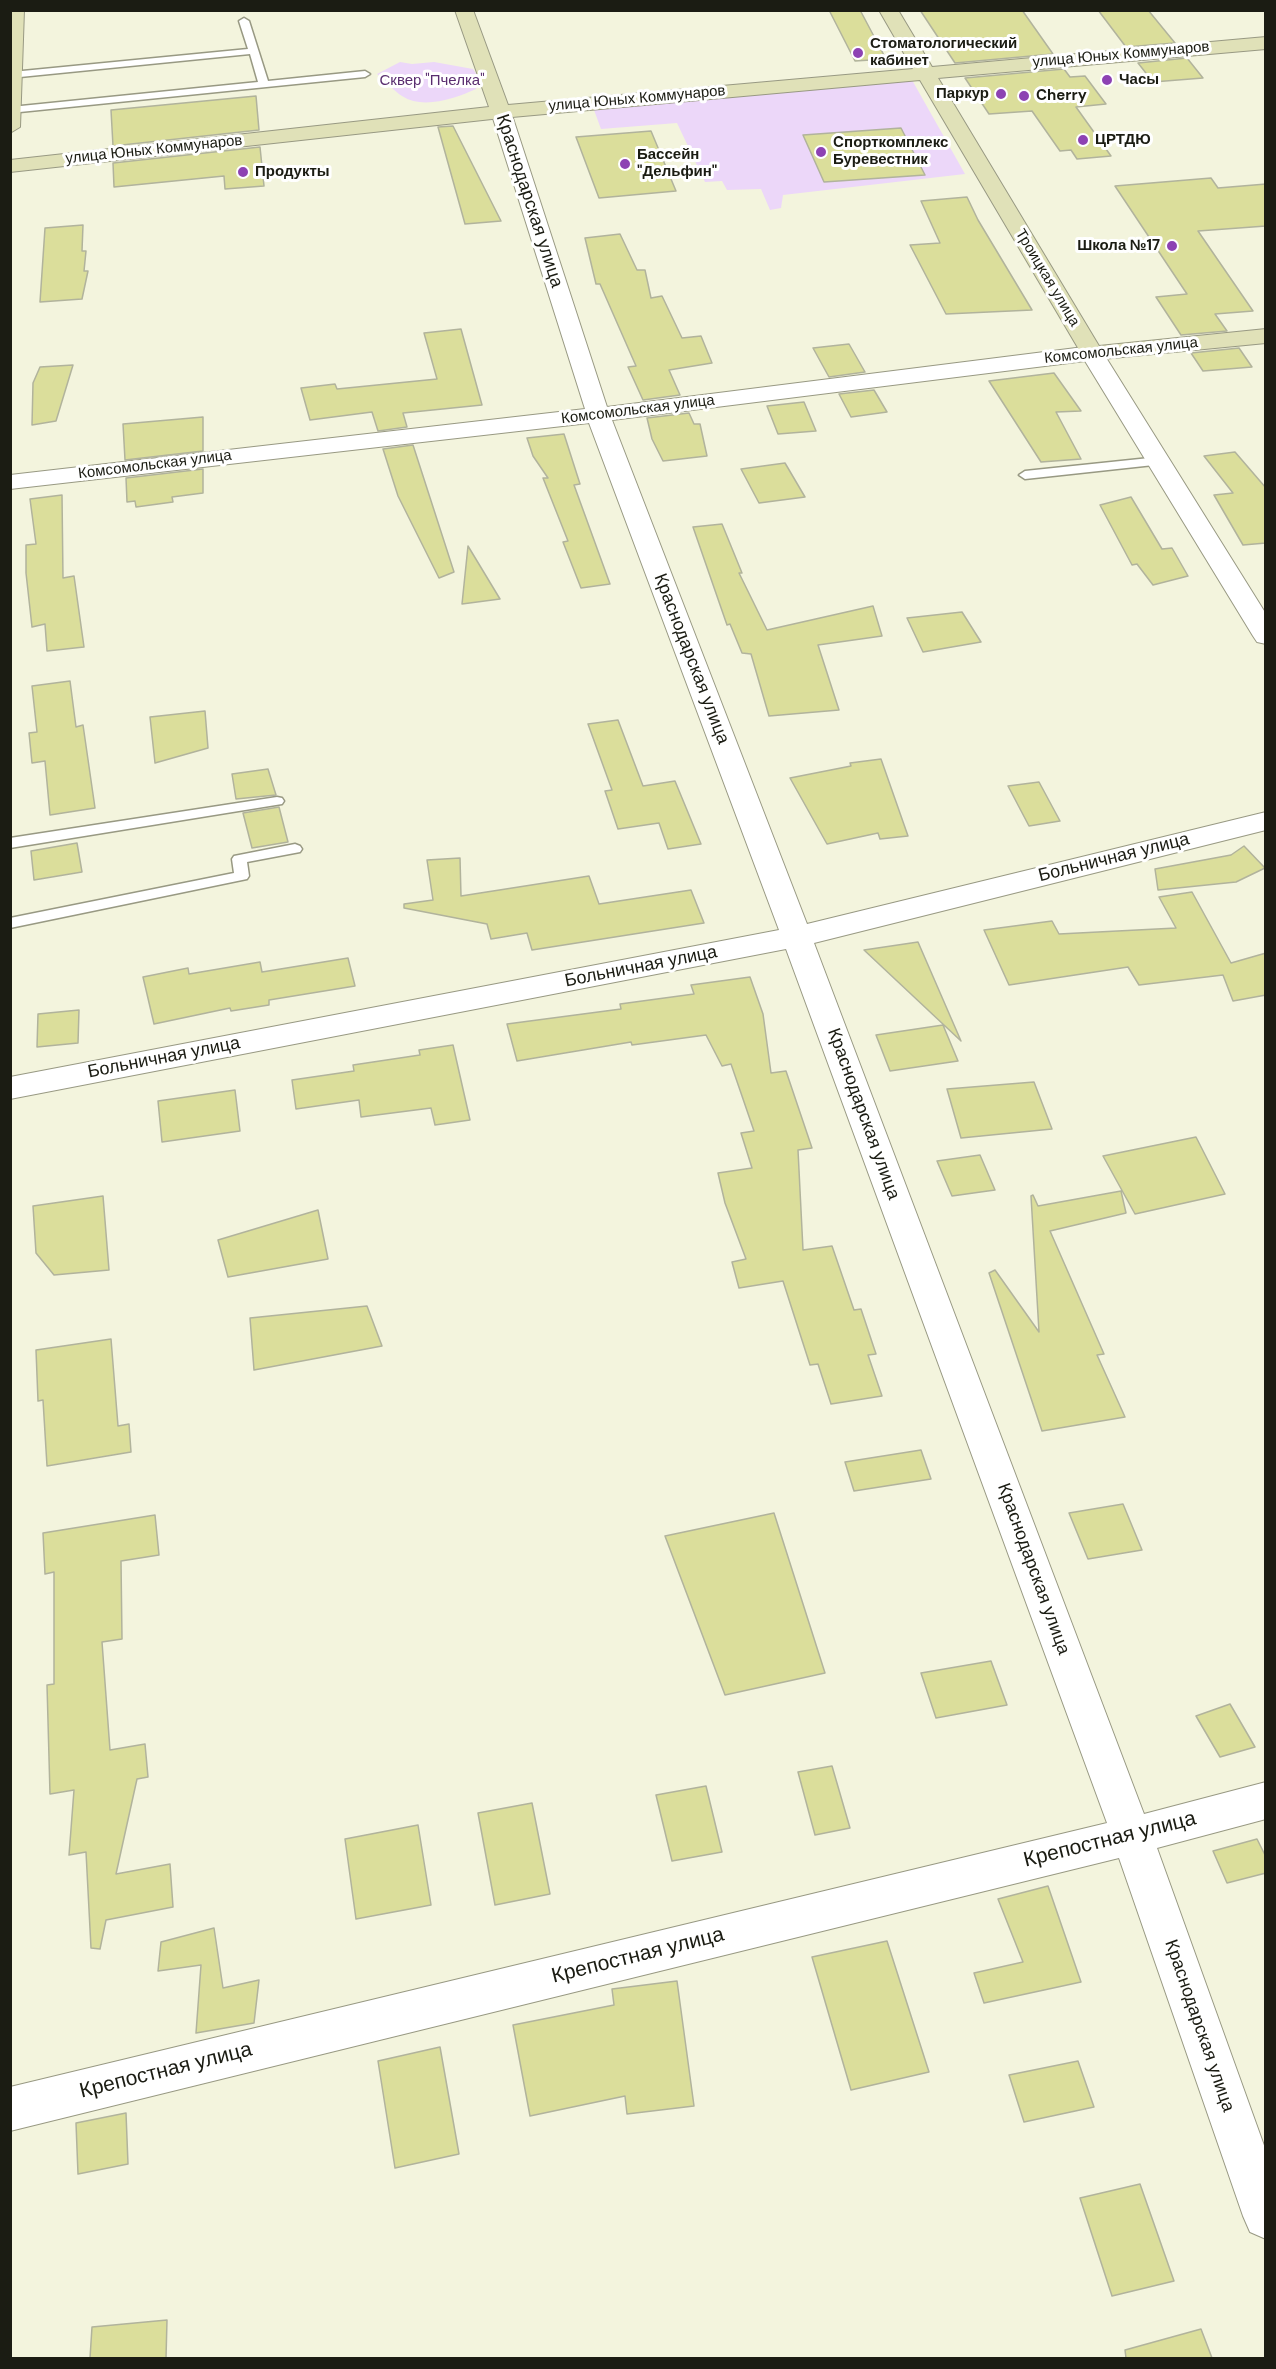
<!DOCTYPE html>
<html>
<head>
<meta charset="utf-8">
<style>
	body { margin:0 }
	#map { position:relative; width:1276px; height:2369px; overflow:hidden; background:#f3f4dd; font-family:"DM Sans",sans-serif }
	canvas { display:block }
	.frame { position:absolute; inset:0; border:12px solid #1b1c13; pointer-events:none }
</style>
</head>
<body>
<div id="map">
<canvas width="1276" height="2369"></canvas>
<div class="frame"></div>
</div>
<script>
const ctx = document.querySelector('canvas').getContext('2d');
ctx.lineJoin = 'round';
function paint(path, color) {
  ctx.fillStyle = color;
  ctx.fill(path, 'evenodd');
}
function stroke(path, color, width, dash) {
  ctx.strokeStyle = color;
  ctx.lineWidth = width;
  ctx.lineCap = dash ? 'butt' : 'round';
  ctx.setLineDash(dash || []);
  ctx.stroke(path);
}
function label(font, color, halo, rows, align = 'center') {
  ctx.font = font + ' "DM Sans",sans-serif';
  ctx.lineWidth = 6;
  ctx.setLineDash([]);
  ctx.textBaseline = 'middle';
  ctx.strokeStyle = halo;
  ctx.fillStyle = color;
  for (const [text, x, y, turn = 0] of rows) {
    ctx.save();
    ctx.translate(x, y);
    ctx.rotate((+turn || 0) * Math.PI / 180);
    ctx.textAlign = isNaN(turn) ? turn : align;
    if (halo) ctx.strokeText(text, 0, 0);
    ctx.fillText(text, 0, 0);
    ctx.restore();
  }
}
paint(new Path2D(`
	M400 62 412 64 434 62 473 69 479 78 476 89C456 98 423 110 402 96 395 92 386 81 377 74Z
	M912 80 965 174 783 195 781 208 770 210 761 189 727 190 722 181 705 182 677 123 601 129 594 110Z`), '#ecd7f9');
const building = new Path2D(`
	M829 10H860L886 59 855 61Z
	M920 10H1022L1053 54 955 63Z
	M1098 10H1148L1175 43 1126 47Z
	M1187 58 1203 78 1153 82 1138 63Z
	M1064 69 1070 77 1085 76 1106 104 1076 107 1111 156 1077 159 1071 150 1060 151 1032 111 989 114 965 78Z
	M256 96 259 130 113 146 111 110Z
	M453 126 501 221 465 224 438 127Z
	M901 128 925 175 824 182 803 135Z
	M651 131 676 191 599 198 576 137Z
	M260 147 264 186 225 189 224 176 114 187 113 163Z
	M1211 178 1218 188 1266 184V226L1198 231 1253 311 1215 314 1227 331 1181 335 1156 297 1187 294 1115 186Z
	M967 197 978 220 1032 310 946 314 910 245 940 243 921 201Z
	M83 225 82 251H86L84 271H88L82 299 40 302 45 228Z
	M620 234 637 270H645L651 298 662 296 682 338 701 336 712 363 669 370 680 395 643 400 628 367 636 366 600 284H596L585 238Z
	M461 329 482 405 403 413 407 427 378 431 372 412 310 420 301 388 335 384 337 389 437 379 424 333Z
	M849 344 865 372 829 377 813 348Z
	M1239 348 1252 367 1203 371 1191 353Z
	M73 365 56 421 32 425 33 383 40 367Z
	M1054 373 1081 411 1056 412 1081 459 1041 462 989 381Z
	M874 390 887 412 851 417 839 394Z
	M804 402 816 431 778 434 767 406Z
	M689 413 694 424H700L707 456 663 461 652 439 647 418Z
	M203 417V451L125 460 123 424Z
	M564 434 580 484 574 485 610 584 581 588 563 542 568 541 543 478H548L533 456 527 438Z
	M413 445 454 572 439 578 398 496 383 449Z
	M1235 452 1266 488V543L1243 545 1214 495 1233 493 1204 456Z
	M785 463 805 497 759 503 741 469Z
	M203 469V493L172 497 173 502 136 507 135 501 127 502 126 478Z
	M62 495 63 578 74 576 84 647 47 651 45 624 32 627 26 573V545L36 544 30 499Z
	M1131 497 1162 549 1172 548 1188 576 1153 585 1137 564 1132 565 1100 505Z
	M722 524 742 573H739L767 630 873 606 882 636 818 645 839 710 769 716 751 654 742 653 730 624 727 625 693 527Z
	M468 546 500 599 462 604Z
	M962 612 981 642 923 652 907 618Z
	M70 681 76 727 83 725 95 808 50 815 45 761 32 763 29 733 37 732 32 686Z
	M205 711 208 748 155 763 150 717Z
	M618 720 643 786 675 781 701 844 668 849 659 823 618 829 605 791 612 790 588 724Z
	M881 759 908 836 880 839 878 833 827 844 790 778 851 766 850 763Z
	M268 769 276 795 236 799 232 774Z
	M1039 782 1060 821 1029 826 1008 786Z
	M279 807 288 842 252 848 243 813Z
	M77 843 82 872 34 880 31 851Z
	M1244 846 1265 868 1236 882 1158 890 1155 869 1231 855Z
	M460 858 461 896 589 876 599 904 691 890 704 923 532 950 527 933 491 939 487 924 404 908V904L433 900 427 860Z
	M1192 892 1231 963 1266 953V995L1233 1001 1223 975 1139 985 1128 967 1009 985 984 930 1052 921 1059 934 1176 928 1159 897Z
	M918 942 961 1041 864 950Z
	M348 958 355 986 269 1000V1005L231 1011 230 1008 154 1024 143 977 188 968 189 974 260 962 262 972Z
	M750 977 763 1014 771 1073 786 1071 812 1148 798 1150 803 1250 832 1246 854 1310 861 1309 876 1354 868 1355 882 1396 831 1404 818 1364 810 1365 783 1281 739 1288 732 1262 746 1259 725 1203 718 1173 752 1168 741 1133 754 1131 731 1064 722 1066 706 1035 632 1045 631 1042 517 1061 507 1024 621 1009 620 1004 694 994 691 985Z
	M79 1010 78 1043 37 1047 38 1014Z
	M943 1025 958 1061 890 1071 876 1035Z
	M453 1045 470 1120 435 1125 431 1108 361 1117 359 1100 296 1109 292 1080 354 1071 353 1065 420 1055 419 1050Z
	M1034 1082 1052 1129 961 1138 947 1089Z
	M235 1090 240 1131 162 1142 158 1101Z
	M1196 1137 1225 1194 1135 1214 1103 1156Z
	M980 1155 995 1190 952 1196 937 1161Z
	M1121 1191 1126 1213 1050 1231 1104 1354 1097 1355 1125 1417 1042 1431 989 1273 995 1270 1039 1332 1031 1196 1033 1195 1038 1206Z
	M103 1196 109 1270 54 1275 36 1253 33 1206Z
	M318 1210 328 1259 228 1277 218 1240Z
	M367 1306 382 1346 254 1370 250 1318Z
	M111 1339 118 1426 129 1424 131 1452 47 1466 43 1400 38 1401 36 1350Z
	M921 1450 931 1479 854 1491 845 1462Z
	M1123 1504 1142 1550 1088 1559 1069 1513Z
	M774 1513 825 1673 725 1695 665 1536Z
	M155 1515 159 1555 121 1561 122 1639 102 1642 110 1750 145 1744 148 1777 137 1779 116 1874 170 1864 173 1907 106 1920 100 1949 91 1948 86 1852 69 1855 74 1790 50 1794 47 1685 54 1684V1572L45 1574 43 1533Z
	M991 1661 1007 1705 936 1718 921 1673Z
	M1230 1704 1255 1747 1220 1757 1196 1716Z
	M832 1766 850 1828 815 1835 798 1772Z
	M706 1786 722 1852 672 1861 656 1795Z
	M532 1803 550 1894 495 1905 478 1813Z
	M418 1825 431 1905 356 1919 345 1839Z
	M1257 1839 1266 1857V1873L1227 1883 1213 1851Z
	M1048 1886 1081 1982 984 2003 974 1973 1023 1962 998 1899Z
	M214 1928 223 1988 259 1980 254 2023 196 2033 201 1965 158 1971 161 1942Z
	M887 1941 929 2072 851 2090 812 1957Z
	M677 1981 694 2106 627 2114 625 2096 530 2116 513 2025 614 2005 612 1989Z
	M440 2047 459 2154 395 2168 378 2061Z
	M1078 2061 1094 2107 1024 2122 1009 2075Z
	M126 2113 128 2164 78 2174 76 2123Z
	M1140 2184 1174 2281 1112 2296 1080 2198Z
	M167 2320 166 2358H90L92 2327Z
	M1201 2329 1212 2358H1126L1125 2350Z`);
paint(building, '#dbde9b');
stroke(building, '#b1b39c', 1.5);
const lane = new Path2D(`
	M244 18 249 21 268 81 365 71 370 74 365 77 10 113 11 107 258 82 250 54 10 78 12 72 248 49 239 21Z
	M1159 457 1163 458V464L1025 479 1019 475 1025 471Z
	M277 797 282 798 284 801 282 804 10 848V838Z
	M295 844 300 846 302 849 300 852 247 862 249 876 247 879 10 928V918L234 873 232 859 234 856Z`);
const street = new Path2D(`
	M501 106 508 108 511 112 607 407 1092 346 1100 348 1266 614V644L1257 642 1253 636 1085 361 612 420 807 924 1266 812V830L814 943 1144 1814 1266 1782V1819L1157 1848 1266 2151V2239L1250 2232 1243 2216 1119 1858 10 2131V2087L1107 1823 786 949 10 1099V1077L779 930 589 423 10 489V475L585 409 491 112 494 108Z`);
const secondary = new Path2D(`
	M10 10H24L20 127 10 133Z
	M455 10H473L508 105 913 69 879 10H898L932 67 1266 37V49L938 78 1099 346 1266 329V343L1092 360 1084 358 920 80 501 118 10 172V160L489 107Z`);
stroke(lane, '#989983', 3);
stroke(street, '#989983', 2);
stroke(secondary, '#989983', 2);
paint(lane, '#fff');
paint(street, '#fff');
paint(secondary, '#e0e1b8');
for (const [x, y, r, color] of [
	[858,53,6,"#8d42b3"],
	[1107,80,6,"#8d42b3"],
	[1001,94,6,"#8d42b3"],
	[1024,96,6,"#8d42b3"],
	[1083,140,6,"#8d42b3"],
	[821,152,6,"#8d42b3"],
	[625,164,6,"#8d42b3"],
	[243,172,6,"#8d42b3"],
	[1172,246,6,"#8d42b3"]
]) {
  const dot = new Path2D();
  dot.arc(x, y, r, 0, 2 * Math.PI);
  ctx.fillStyle = color;
  ctx.fill(dot);
  stroke(dot, '#fff', 2);
}
label('bold 15px', '#1b1c13', '#fff', [
	["Стоматологический",870,44],
	["кабинет",870,61],
	["Часы",1119,80],
	["Паркур",989,94,"right"],
	["Cherry",1036,96],
	["ЦРТДЮ",1095,140],
	["Cпорткомплекс",833,143],
	["Буревестник",833,160],
	["Бассейн",637,155],
	["\"Дельфин\"",637,172],
	["Продукты",255,172],
	["Школа №17",1160,246,"right"]
], 'left');
label('15px', '#1b1c13', '#fff', [
	["улица Юных Коммунаров",1121,55,-5],
	["улица Юных Коммунаров",637,99,-5],
	["улица Юных Коммунаров",154,150,-6],
	["Троицкая улица",1047,278,59],
	["Комсомольская улица",1121,351,-6],
	["Комсомольская улица",638,410,-7],
	["Комсомольская улица",155,465,-7]
]);
label('15px', '#592d6f', '#fff', [
	["Сквер \"Пчелка\"",432,81]
]);
label('18px', '#1b1c13', '#fff', [
	["Краснодарская улица",529,201,72],
	["Краснодарская улица",691,659,69],
	["Больничная улица",1114,858,-14],
	["Больничная улица",641,967,-11],
	["Больничная улица",164,1058,-11],
	["Краснодарская улица",863,1114,70],
	["Краснодарская улица",1033,1569,70],
	["Краснодарская улица",1199,2026,71]
]);
label('21px', '#1b1c13', '#fff', [
	["Крепостная улица",1110,1840,-14],
	["Крепостная улица",638,1956,-14],
	["Крепостная улица",166,2071,-14]
]);
</script>
</body>
</html>
